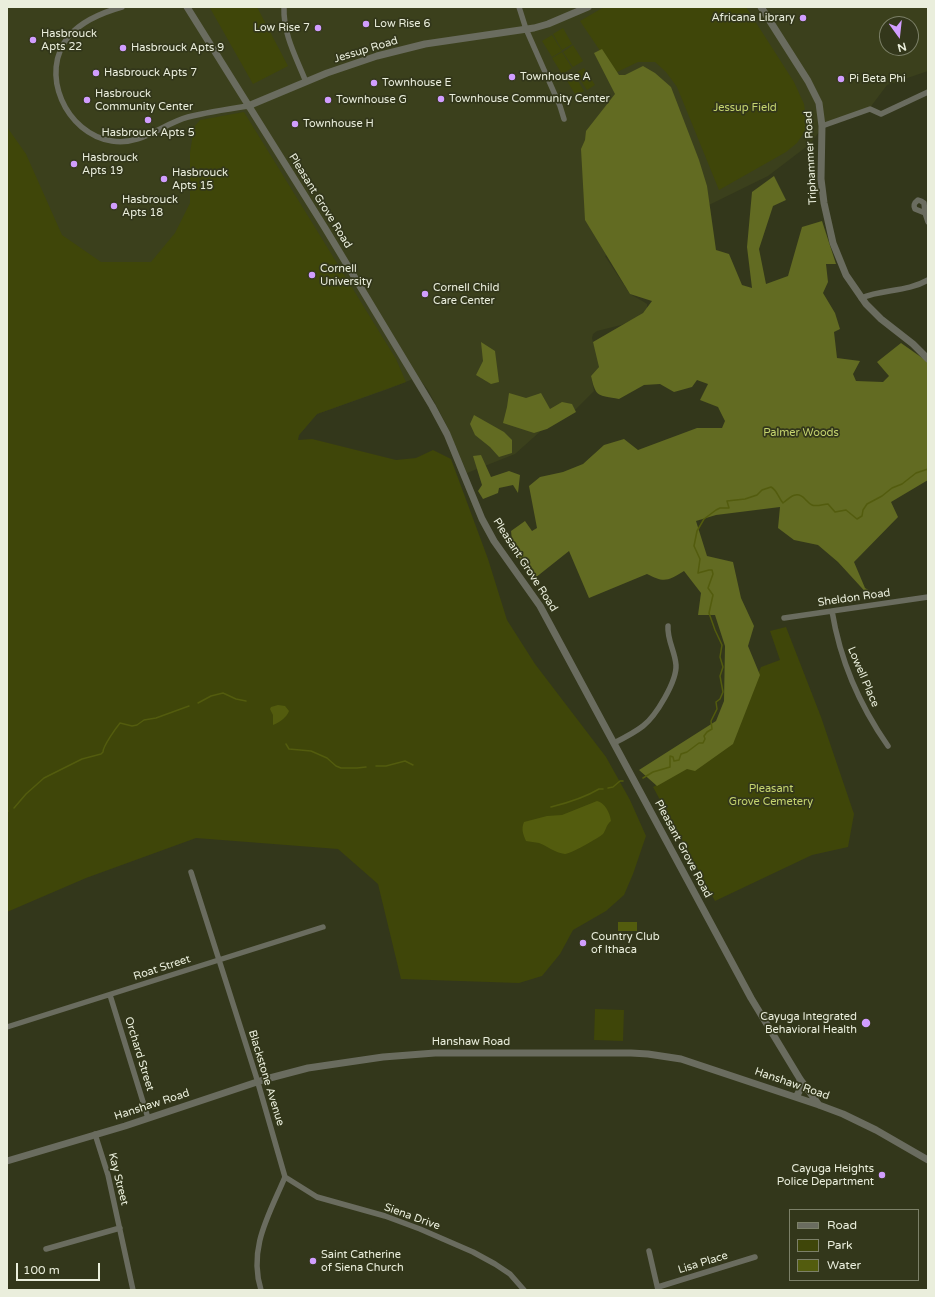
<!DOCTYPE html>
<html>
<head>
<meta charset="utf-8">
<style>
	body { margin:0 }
	#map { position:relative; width:935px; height:1297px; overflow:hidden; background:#33371b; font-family:"Varela Round",sans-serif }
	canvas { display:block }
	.frame { position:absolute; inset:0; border:8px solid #eaeedc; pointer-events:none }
	.legend { position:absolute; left:789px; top:1209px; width:130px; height:72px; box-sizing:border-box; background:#33371b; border:1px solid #7c8068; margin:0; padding:5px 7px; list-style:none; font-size:12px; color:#eaeedc }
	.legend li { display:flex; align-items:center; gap:8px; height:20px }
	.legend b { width:20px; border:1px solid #7c8068 }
	.north { position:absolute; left:879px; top:16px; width:40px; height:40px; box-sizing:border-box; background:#33371b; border:1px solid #7c8068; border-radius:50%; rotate:165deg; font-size:11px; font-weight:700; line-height:16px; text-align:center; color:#eaeedc }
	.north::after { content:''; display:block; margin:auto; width:14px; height:18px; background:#d19dfe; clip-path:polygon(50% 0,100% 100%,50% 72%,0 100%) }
	.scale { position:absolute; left:16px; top:1263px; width:84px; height:18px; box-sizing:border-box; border:2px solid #eaeedc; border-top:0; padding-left:5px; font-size:12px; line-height:14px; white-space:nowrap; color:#eaeedc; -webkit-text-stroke:3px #33371b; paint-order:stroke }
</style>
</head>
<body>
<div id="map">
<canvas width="935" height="1297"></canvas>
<div class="frame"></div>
<ul class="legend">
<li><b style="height:5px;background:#6a6c5f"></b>Road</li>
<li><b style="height:11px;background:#3f4609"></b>Park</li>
<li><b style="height:11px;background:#535c0e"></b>Water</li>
</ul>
<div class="north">N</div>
<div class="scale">100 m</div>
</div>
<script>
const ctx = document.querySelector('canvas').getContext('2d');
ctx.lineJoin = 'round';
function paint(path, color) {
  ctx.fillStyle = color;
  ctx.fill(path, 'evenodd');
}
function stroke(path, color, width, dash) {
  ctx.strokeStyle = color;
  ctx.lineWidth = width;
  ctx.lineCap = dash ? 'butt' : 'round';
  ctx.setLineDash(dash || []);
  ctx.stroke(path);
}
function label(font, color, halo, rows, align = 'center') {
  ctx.font = font + ' "Varela Round",sans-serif';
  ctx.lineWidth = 3.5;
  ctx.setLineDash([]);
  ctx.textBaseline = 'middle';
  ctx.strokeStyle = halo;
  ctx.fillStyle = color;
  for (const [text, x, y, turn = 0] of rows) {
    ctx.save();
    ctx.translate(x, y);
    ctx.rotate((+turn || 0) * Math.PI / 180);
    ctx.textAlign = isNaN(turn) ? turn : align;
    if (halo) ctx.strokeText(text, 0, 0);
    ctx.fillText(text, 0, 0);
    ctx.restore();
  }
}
paint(new Path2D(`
	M7 7H928V71L887 85 869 109 822 128 810 144 768 176 605 256 630 294 644 302 647 304V309L636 319 621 325 597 331 593 334 592 338 593 342 599 359V367L591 376 594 391 576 409 543 429 515 454 467 473 445 422 428 390 418 377 388 389 317 414 299 435 297 441 7 512ZM887 24H911V48H887Z`), '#3b401c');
paint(new Path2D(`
	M212 7H257L288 66 253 84 210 8Z
	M604 7H746L794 82 804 104 806 118 805 131 797 143 786 152 719 190 677 87 666 72 655 62H638L615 73 580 21Z
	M563 28 572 44 562 50 553 34Z
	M552 35 562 51 552 57 542 41Z
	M573 45 583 61 573 67 563 52Z
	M562 52 572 68 562 74 552 58Z
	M584 68 595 85 587 90 576 73Z
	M574 74 584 91 576 96 566 79Z
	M244 112 396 359 406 382 317 414 299 435 298 440 312 439 396 460 416 458 433 450 451 459 488 559 507 620 535 664 606 757 630 800 646 836 633 874 624 895 606 911 573 930 560 954 542 976 519 983 401 979 378 884 338 849 196 838 86 878 7 912V127L26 154 62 235 101 262H151L175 233 190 203V153L194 127 200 120Z
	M786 627 821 717 854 814 848 847 812 855 715 901 653 787 701 760 746 702 761 667 780 660 770 631Z
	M595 1009 624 1010 623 1041 594 1040Z`), '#3f4609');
paint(new Path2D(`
	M602 49 619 75H625L643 66 655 73 671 87 699 160 707 186 716 250 729 254 742 285 752 288 747 247 752 192 774 176 786 200 773 206 759 249 766 284 788 276 802 227 822 221 836 264H826L828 282 823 293 835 313 840 329 834 332 837 358 860 361 853 374 856 381 883 382 889 376 877 362 901 343 928 362V480L891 502 898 517 854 562 865 588 877 595 871 598 838 562 818 545 794 540 778 528 780 507 716 515 696 521 707 556 733 562 741 598 754 626 748 646 760 675 733 744 695 771 687 769 657 786 639 770 716 721 724 701 725 646 715 615H698L701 593 684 571C668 581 664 583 647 574L589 598 569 551 535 578 513 550 511 531 525 521 532 531 537 528 529 486 540 477 563 472 583 464 604 445 624 439 638 450 697 428H722L725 421 718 407 700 400 708 384 697 380 692 387 674 392 660 384 644 385 619 399C598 395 596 398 591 376L599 367 593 342 643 313 652 301 630 294 585 220 581 149 585 140 586 131 615 94 594 53Z
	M481 342 495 351 499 382 491 384 476 375 483 361Z
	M509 393 526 398 541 393 550 409 562 402 572 404 576 412 547 429 534 433 503 423 507 407Z
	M474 415 504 432 512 440V453L499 457 490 447 475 435 470 424Z
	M481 455 491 477 509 471 520 475 518 493 513 485 499 488 498 493 483 499 478 491 482 485 473 456Z`), '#626b22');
paint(new Path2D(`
	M278 705 285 706 289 711C287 717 279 723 273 725V715L270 709 271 707Z
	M597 801C605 803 610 813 611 821 606 825 606 830 603 834 599 838 568 855 565 854 555 853 547 846 539 843 535 842 530 842 526 841 523 834 521 829 524 822L547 816 562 815Z
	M618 922H637V931H618Z`), '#535c0e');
stroke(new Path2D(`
	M198 703 211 696 223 693 236 699 246 701
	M286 744 289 749 311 751 327 758 336 766 341 768H357L366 767
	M376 766H386L405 761 413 765
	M643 778 653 772 670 767V756L673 757 674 761 679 760 681 754 687 752 699 743H703L705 739 704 736 707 732 712 729 711 721 717 709 716 702 720 699 723 692 720 676 723 667 720 657 722 645 715 630 709 613 713 595 708 588 713 574 712 570H709L698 573 700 559 694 546 697 531 704 519 716 510 720 508H729L727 501 745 499 757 495 762 490 771 487C777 490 778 497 783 503 790 497 797 490 805 499 807 501 809 504 812 505 816 507 824 504 828 504L835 512 846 510 857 519 862 516 863 510 867 504 882 496 892 488 902 484 916 473 928 469
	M608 788 613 787 620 781H623
	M551 807C567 803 584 798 599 789H603
	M14 808 26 794 44 778 82 759 101 754 103 752C103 746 116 728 120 723L132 726 137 725 144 720 156 718 189 706
	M7 811H8`), '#535c0e', 1.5);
stroke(new Path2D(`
	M122 7C104 12 82 21 69 36 38 73 66 134 112 141 141 146 162 124 188 117 208 112 228 109 248 106
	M284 7C283 34 296 57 306 82
	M519 7 526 29 560 106 564 119
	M822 126 870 109 881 114 928 92
	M918 200 921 201 924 203 925 213 915 209C913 205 914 203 918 200Z
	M925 213 928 222
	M861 298C883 289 907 292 928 280
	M832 611C840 660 860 706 888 746
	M784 618 928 597
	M614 743C624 738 634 733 643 726 656 716 677 681 676 665 675 651 667 640 668 626
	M191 872 256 1076 285 1177C269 1215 248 1248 261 1290
	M110 995 148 1118
	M7 1027 323 927
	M95 1134 108 1175 133 1290
	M285 1177 317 1197 385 1216 420 1229 473 1252 495 1264 510 1274 524 1290
	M46 1249 120 1228
	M649 1251 658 1290
	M658 1287 755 1257`), '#6a6c5f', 5.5);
stroke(new Path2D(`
	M187 7 325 228 432 406 447 434 482 519 494 541 540 606 751 998 800 1079 819 1105
	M761 7 808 81 819 103 822 126 821 179 824 203 833 243 846 275 866 304 881 319 913 344 928 359
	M248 106 327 73 377 56 425 44 534 28 548 24 588 7
	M796 1097 800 1090V1079
	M7 1161 125 1126 266 1079 308 1068 383 1057 435 1053H631L648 1054 681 1059 819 1105 843 1114 876 1130 928 1160`), '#6a6c5f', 7);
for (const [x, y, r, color] of [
	[803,18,4,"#d19dfe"],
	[366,24,4,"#d19dfe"],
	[318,28,4,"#d19dfe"],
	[33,40,4,"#d19dfe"],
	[123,48,4,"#d19dfe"],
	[96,73,4,"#d19dfe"],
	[512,77,4,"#d19dfe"],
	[841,79,4,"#d19dfe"],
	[374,83,4,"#d19dfe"],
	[441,99,4,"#d19dfe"],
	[87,100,4,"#d19dfe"],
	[328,100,4,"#d19dfe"],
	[148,120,4,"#d19dfe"],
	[295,124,4,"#d19dfe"],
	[74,164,4,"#d19dfe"],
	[164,179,4,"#d19dfe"],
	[114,206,4,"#d19dfe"],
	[312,275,4,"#d19dfe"],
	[425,294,4,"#d19dfe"],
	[583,943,4,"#d19dfe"],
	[866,1023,5,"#d19dfe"],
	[882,1175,4,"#d19dfe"],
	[313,1261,4,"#d19dfe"]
]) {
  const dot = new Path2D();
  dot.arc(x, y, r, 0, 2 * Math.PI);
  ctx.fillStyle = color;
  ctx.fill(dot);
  stroke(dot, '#33371b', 1.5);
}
label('11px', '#eaeedc', '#33371b', [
	["Africana Library",795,18,"right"],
	["Low Rise 6",374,24],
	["Low Rise 7",310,28,"right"],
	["Hasbrouck",41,34],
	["Apts 22",41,47],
	["Hasbrouck Apts 9",131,48],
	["Hasbrouck Apts 7",104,73],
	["Townhouse A",520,77],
	["Pi Beta Phi",849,79],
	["Townhouse E",382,83],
	["Hasbrouck",95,94],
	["Community Center",95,107],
	["Townhouse Community Center",449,99],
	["Townhouse G",336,100],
	["Townhouse H",303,124],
	["Hasbrouck Apts 5",148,133,"center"],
	["Hasbrouck",82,158],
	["Apts 19",82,171],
	["Hasbrouck",172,173],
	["Apts 15",172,186],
	["Hasbrouck",122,200],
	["Apts 18",122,213],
	["Cornell",320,269],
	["University",320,282],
	["Cornell Child",433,288],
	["Care Center",433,301],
	["Country Club",591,937],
	["of Ithaca",591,950],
	["Cayuga Integrated",857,1017,"right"],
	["Behavioral Health",857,1030,"right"],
	["Cayuga Heights",874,1169,"right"],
	["Police Department",874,1182,"right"],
	["Saint Catherine",321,1255],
	["of Siena Church",321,1268]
], 'left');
label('11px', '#eaeedc', '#33371b', [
	["Jessup Road",366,50,-17],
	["Triphammer Road",811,158,-93],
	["Pleasant Grove Road",320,201,58],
	["Pleasant Grove Road",525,565,57],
	["Sheldon Road",854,598,-8],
	["Lowell Place",863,677,67],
	["Pleasant Grove Road",683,849,62],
	["Roat Street",162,968,-18],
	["Hanshaw Road",471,1042],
	["Orchard Street",139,1054,73],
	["Blackstone Avenue",266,1078,73],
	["Hanshaw Road",792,1084,19],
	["Hanshaw Road",152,1105,-18],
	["Kay Street",118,1179,76],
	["Siena Drive",412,1217,20],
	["Lisa Place",703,1263,-17]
]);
label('11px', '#c5d46f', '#33371b', [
	["Jessup Field",745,108],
	["Palmer Woods",801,433],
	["Pleasant",771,789],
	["Grove Cemetery",771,802]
]);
</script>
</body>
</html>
